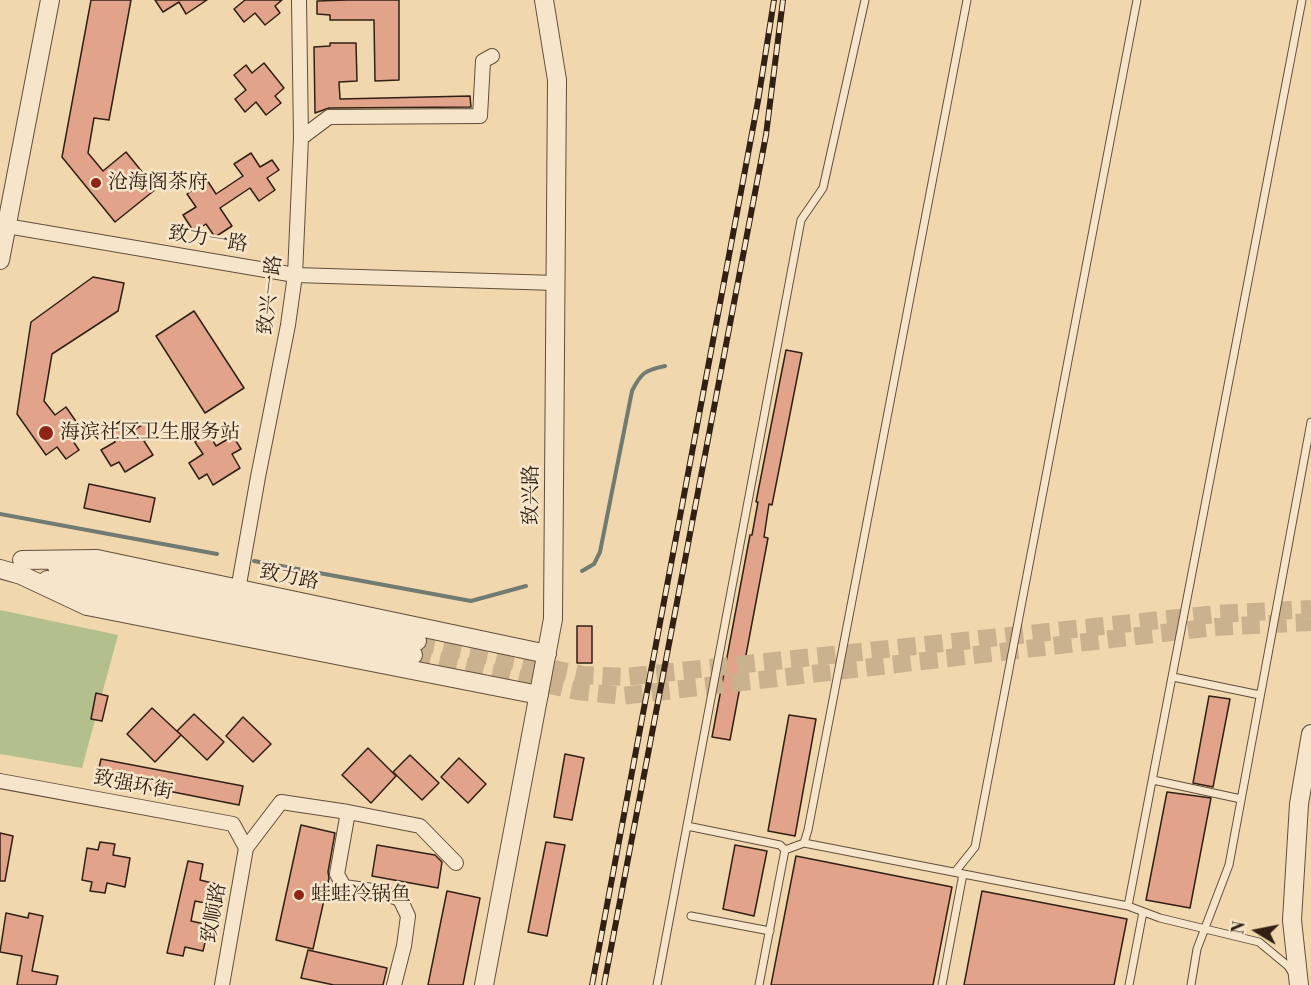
<!DOCTYPE html>
<html>
<head>
<meta charset="utf-8">
<style>
	body { margin:0 }
	#map { position:relative; width:1311px; height:985px; overflow:hidden; background:#f1d7ad; font-family:"Libre Bodoni",serif }
	canvas { display:block }
	.north { position:absolute; left:1227px; top:901px; width:60px; height:60px; -webkit-text-stroke:4px #f6e5ca; paint-order:stroke; rotate:280deg; font-size:16px; font-weight:700; line-height:24px; text-align:center; color:#312013 }
	.north::after { content:''; display:block; margin:auto; width:21px; height:27px; background:#312013; clip-path:polygon(50% 0,100% 100%,50% 72%,0 100%) }
</style>
</head>
<body>
<div id="map">
<canvas width="1311" height="985"></canvas>
<div class="north">N</div>
</div>
<script>
const ctx = document.querySelector('canvas').getContext('2d');
ctx.lineJoin = 'round';
function paint(path, color) {
  ctx.fillStyle = color;
  ctx.fill(path, 'evenodd');
}
function stroke(path, color, width, dash) {
  ctx.strokeStyle = color;
  ctx.lineWidth = width;
  ctx.lineCap = dash ? 'butt' : 'round';
  ctx.setLineDash(dash || []);
  ctx.stroke(path);
}
function label(font, color, halo, rows, align = 'center') {
  ctx.font = font + ' "Libre Bodoni","Noto Serif SC",serif';
  ctx.lineWidth = 5;
  ctx.setLineDash([]);
  ctx.textBaseline = 'middle';
  ctx.strokeStyle = halo;
  ctx.fillStyle = color;
  for (const [text, x, y, turn = 0] of rows) {
    ctx.save();
    ctx.translate(x, y);
    ctx.rotate((+turn || 0) * Math.PI / 180);
    ctx.textAlign = isNaN(turn) ? turn : align;
    if (halo) ctx.strokeText(text, 0, 0);
    ctx.fillText(text, 0, 0);
    ctx.restore();
  }
}
paint(new Path2D(`
	M0 610 118 635 82 768 0 754Z`), '#b4bf8e');
stroke(new Path2D(`
	M0 514 217 554
	M254 561 471 601 526 586
	M582 571 594 564 600 552 632 391C641 373 645 370 665 366`), '#717b72', 4);
const building = new Path2D(`
	M91 0H131L109 120 94 118 88 153 103 171 126 152 156 189 115 222 62 157Z
	M155 0H207L186 14 179 2 163 12Z
	M245 0H282L275 6 280 13 265 25 255 13 244 22 234 9Z
	M347 0H399V80L375 81 374 20H330V15L317 14V1Z
	M330 43H356L357 81 339 82 340 99 470 96 471 107 329 108 315 113 314 47 330 46Z
	M264 63 284 88 275 96 281 103 266 115 256 102 245 112 235 99 246 90 234 75 246 65 252 73Z
	M251 153 260 167 272 160 279 170 267 178 275 190 259 201 250 188 220 208 232 226 215 237 206 224 194 232 183 215 196 207 187 194 207 180 216 194 243 176 234 164Z
	M93 277 124 283 118 311 52 354 44 401 55 415 66 407 82 430 71 438 79 450 66 459 57 447 46 455 17 414 31 322Z
	M194 311 244 388 205 413 156 336Z
	M786 350 802 353 772 505 769 504 764 537 768 538 730 740 712 737 750 535H752L758 502H756Z
	M121 421 129 433 145 423 153 436 144 441 153 455 125 472 119 462 111 466 101 450 115 442 108 429Z
	M209 434 216 446 233 436 241 449 232 454 240 468 213 485 207 474 199 479 189 463 203 454 195 442Z
	M89 484 155 498 150 522 84 508Z
	M577 626H592V663H577Z
	M96 693 108 696 102 721 91 719Z
	M1209 696 1230 699 1213 787 1193 783Z
	M152 708 181 735 155 762 127 734Z
	M194 714 224 742 207 760 177 731Z
	M789 715 816 719 795 836 768 831Z
	M243 717 271 744 253 762 226 736Z
	M368 748 396 776 371 803 342 775Z
	M565 754 584 758 572 820 554 817Z
	M410 755 439 783 422 800 393 772Z
	M459 758 486 784 468 803 441 777Z
	M101 759 243 786 239 805 97 777Z
	M1167 792 1211 798 1190 908 1146 900Z
	M301 825 335 833 328 872 329 878 313 949 276 940Z
	M0 833 13 836 5 881H0Z
	M100 842 115 844 113 855 130 858 125 887 107 883 105 893 90 891 92 882 82 880 87 848 98 850Z
	M546 842 565 845 547 936 528 932Z
	M377 845 435 855 442 862 438 888 372 876Z
	M735 845 767 851 754 916 723 909Z
	M796 856 952 887 933 985H771Z
	M188 861 203 864 200 880 220 885 215 905 195 901 191 921 209 925 203 951 185 947 183 956 167 953Z
	M447 891 480 898 463 985H428Z
	M982 891 1127 919 1114 985H964Z
	M6 913 28 918 29 913 43 916 32 971 58 976 56 985H17L22 956 0 952Z
	M308 950 387 968 383 985H334L301 978Z`);
paint(building, '#e1a48b');
stroke(building, '#312013', 1.5);
stroke(new Path2D(`
	M417 641 583 675 625 677 1216 614 1311 609
	M413 655 577 691 622 696 1215 627 1311 622`), '#cbb28e', 18, [18, 9]);
const service = new Path2D(`
	M1173 677 1260 695
	M1153 780 1241 799
	M687 826 780 845 785 850
	M804 843 1128 906 1160 918 1259 942 1288 966 1293 974
	M955 872 975 847 1137 0
	M1128 906 1302 0
	M691 916 770 931
	M657 985 801 220 823 188 865 0
	M759 985 785 850 804 843 808 830 967 0
	M942 985 963 874
	M1129 985 1143 912
	M1191 985 1197 949 1229 865 1311 422`);
const minor = new Path2D(`
	M301 138 329 117 480 116 483 61 492 56
	M0 225 295 275 556 283
	M238 590 258 477 288 325 295 275 301 138 299 0
	M0 781 233 824 246 848
	M222 985 246 848 281 802 348 812
	M394 985 404 946 408 916 400 899 380 892 344 887 337 874 348 812 420 826 456 863`);
const tertiary = new Path2D(`
	M0 260 50 0
	M22 560 97 559 547 654
	M57 567 417 641
	M0 569 21 575 87 606 539 695
	M47 580 413 655
	M484 985 553 619 557 80 544 0
	M1299 985 1292 920 1299 804 1311 734`);
stroke(service, '#614e3a', 9);
stroke(minor, '#614e3a', 16);
stroke(tertiary, '#614e3a', 20);
stroke(service, '#f6e5ca', 7);
stroke(minor, '#f6e5ca', 14);
stroke(tertiary, '#f6e5ca', 18);
const rail = new Path2D(`
	M592 985 758 101 774 0
	M604 985 766 135 783 0`);
stroke(rail, '#312013', 6);
stroke(rail, '#f6e5ca', 4, [11]);
for (const [x, y, r, color] of [
	[96,183,6,"#8f2418"],
	[46,433,8,"#8f2418"],
	[299,895,6,"#8f2418"]
]) {
  const dot = new Path2D();
  dot.arc(x, y, r, 0, 2 * Math.PI);
  ctx.fillStyle = color;
  ctx.fill(dot);
  stroke(dot, '#f6e5ca', 2);
}
label('20px', '#312013', '#f6e5ca', [
	["沧海阁茶府",108,183],
	["海滨社区卫生服务站",60,433],
	["蛙蛙冷锅鱼",311,895]
], 'left');
label('20px', '#312013', '#f6e5ca', [
	["致力一路",208,240,9],
	["致兴一路",271,295,-83],
	["致兴路",532,495,-90],
	["致力路",289,578,11],
	["致强环街",133,786,11],
	["致顺路",215,913,-80]
]);
</script>
</body>
</html>
